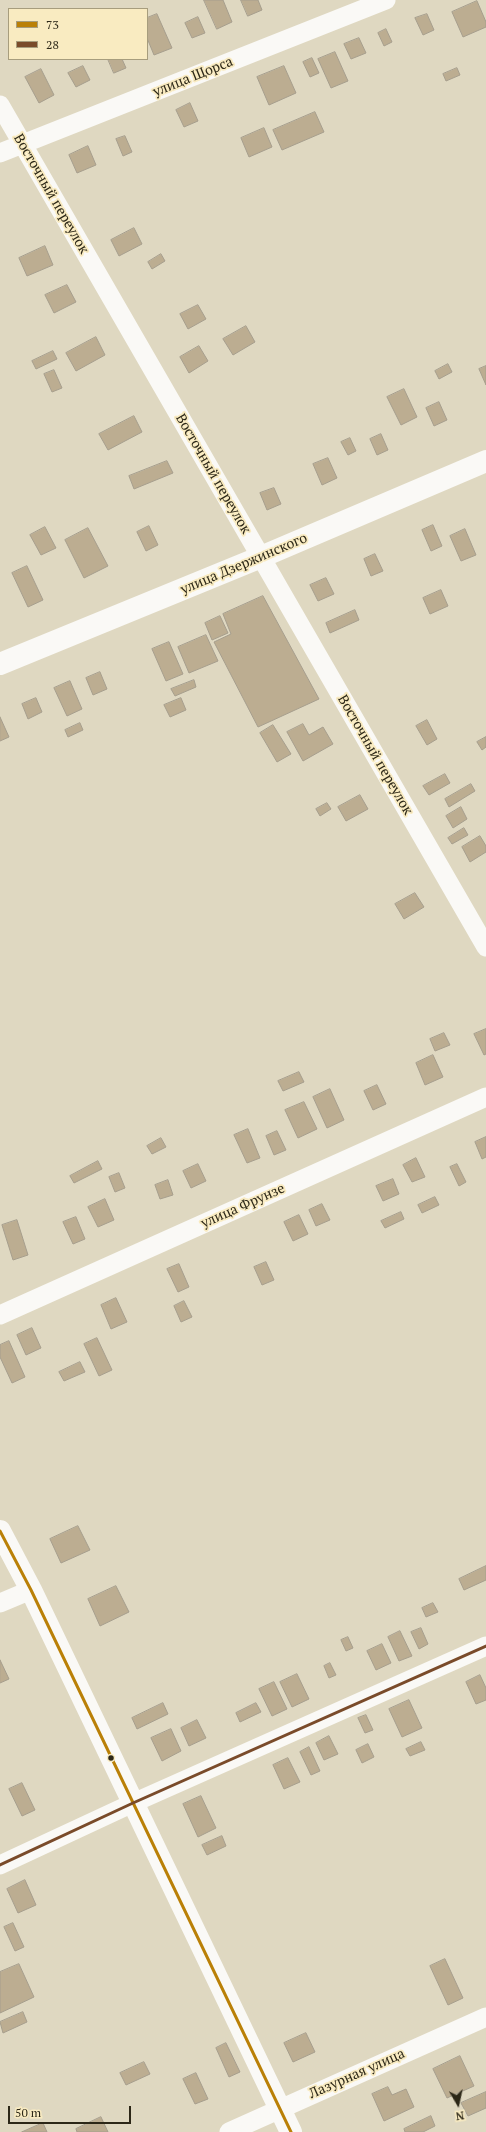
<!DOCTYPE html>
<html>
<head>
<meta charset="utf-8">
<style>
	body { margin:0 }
	#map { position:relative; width:486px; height:2132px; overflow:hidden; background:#dfd8c1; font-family:"PT Serif",serif }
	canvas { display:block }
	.legend { position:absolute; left:8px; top:8px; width:140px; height:52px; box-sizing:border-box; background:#f9ebc1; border:1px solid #a79d7d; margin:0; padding:5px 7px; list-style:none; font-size:12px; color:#2c2717 }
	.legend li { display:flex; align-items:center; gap:8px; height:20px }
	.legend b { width:20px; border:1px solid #a79d7d }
	.north { position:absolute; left:438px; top:2084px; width:40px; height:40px; -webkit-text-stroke:3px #f9ebc1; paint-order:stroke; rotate:171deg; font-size:11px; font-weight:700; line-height:16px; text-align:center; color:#2c2717 }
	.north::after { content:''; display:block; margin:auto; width:14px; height:18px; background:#2c2717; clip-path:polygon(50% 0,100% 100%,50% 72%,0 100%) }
	.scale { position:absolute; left:8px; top:2106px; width:123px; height:18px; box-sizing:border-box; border:2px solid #2c2717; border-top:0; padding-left:5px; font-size:12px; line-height:14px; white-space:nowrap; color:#2c2717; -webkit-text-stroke:3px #f9ebc1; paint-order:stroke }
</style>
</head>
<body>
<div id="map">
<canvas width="486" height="2132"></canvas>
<ul class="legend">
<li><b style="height:5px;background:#ba8007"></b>73</li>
<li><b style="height:5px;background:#7a4b2a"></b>28</li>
</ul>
<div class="north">N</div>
<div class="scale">50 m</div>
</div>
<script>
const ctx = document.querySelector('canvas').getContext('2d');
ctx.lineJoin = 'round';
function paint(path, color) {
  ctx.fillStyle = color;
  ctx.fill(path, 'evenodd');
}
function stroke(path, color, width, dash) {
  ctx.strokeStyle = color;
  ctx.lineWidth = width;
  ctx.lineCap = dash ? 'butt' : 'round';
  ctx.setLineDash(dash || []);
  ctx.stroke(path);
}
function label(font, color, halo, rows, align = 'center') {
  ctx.font = font + ' "PT Serif",serif';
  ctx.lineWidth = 3.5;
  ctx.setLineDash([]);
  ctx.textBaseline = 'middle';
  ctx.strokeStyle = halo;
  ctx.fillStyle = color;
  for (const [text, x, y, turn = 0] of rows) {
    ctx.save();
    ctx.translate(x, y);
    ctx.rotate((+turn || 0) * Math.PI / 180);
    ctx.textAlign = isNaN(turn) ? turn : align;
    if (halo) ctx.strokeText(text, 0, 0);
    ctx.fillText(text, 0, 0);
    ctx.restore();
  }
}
const building = new Path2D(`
	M204 0H223L232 22 217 29Z
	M241 0H258L262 10 248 16Z
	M477 1 486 22V27L463 37 452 12Z
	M157 14 172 48 154 55 147 38V18Z
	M427 14 434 30 423 35 415 18Z
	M198 17 205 33 192 38 185 23Z
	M386 29 392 42 384 46 378 33Z
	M359 38 366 53 351 59 344 44Z
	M335 52 348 81 331 88 318 59Z
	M312 58 319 73 310 77 303 62Z
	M108 59H122L126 68 114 73Z
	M83 66 90 80 76 87 68 73Z
	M284 66 296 93 269 105 257 77Z
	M457 68 460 75 446 81 443 74Z
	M41 69 54 95 39 103 25 77Z
	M190 103 198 121 184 127 176 110Z
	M315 112 324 132 282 150 273 130Z
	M264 128 272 147 249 157 241 138Z
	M125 136 132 152 123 156 116 139Z
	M88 146 96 165 77 173 69 155Z
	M134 228 142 244 119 256 111 240Z
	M45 246 53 265 27 276 19 258Z
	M161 254 165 261 152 269 148 262Z
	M67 285 76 302 54 313 45 295Z
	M198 305 206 319 188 329 180 314Z
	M246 326 255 342 233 355 223 339Z
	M96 337 105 355 76 371 66 353Z
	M199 346 208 361 189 373 180 357Z
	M53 351 57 359 36 369 32 361Z
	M448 364 452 372 439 379 435 371Z
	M486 366V385L479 369Z
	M54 370 62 388 52 392 44 374Z
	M404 389 417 417 401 425 387 397Z
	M439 402 447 420 434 426 426 408Z
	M134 416 142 432 108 450 99 434Z
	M381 434 388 450 377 455 370 439Z
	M350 438 356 451 348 455 341 442Z
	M328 458 337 478 322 485 313 464Z
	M167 461 173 473 134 489 129 476Z
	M274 488 281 504 267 510 260 493Z
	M433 525 442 546 431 551 422 530Z
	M149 526 158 545 146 551 137 532Z
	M45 527 56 548 41 555 30 535Z
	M88 528 108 566 84 578 65 540Z
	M465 529 476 555 461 561 450 536Z
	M375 554 383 571 371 576 364 559Z
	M27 566 43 600 28 607 12 573Z
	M326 578 334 594 318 601 310 585Z
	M441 590 448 606 430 614 423 598Z
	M263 596 319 699 258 727 214 642 231 634 223 614Z
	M355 610 359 620 330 633 326 623Z
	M220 616 228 633 212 640 205 623Z
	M206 635 218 661 189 673 178 647Z
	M169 642 183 674 166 681 152 649Z
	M100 672 107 689 93 695 86 678Z
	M194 680 196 687 175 696 171 689Z
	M70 681 82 709 67 716 54 688Z
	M36 698 42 712 28 719 22 704Z
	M181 698 186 710 170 717 164 705Z
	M0 717 9 737 0 741Z
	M427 720 437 739 427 745 416 726Z
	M80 723 83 730 68 737 65 730Z
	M303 724 309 735 323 727 333 744 303 761 287 732Z
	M273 725 291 754 277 762 260 733Z
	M486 737V747L482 750 477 742Z
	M445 774 450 783 429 795 423 786Z
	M471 784 475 791 449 807 445 799Z
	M360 795 368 809 346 821 338 807Z
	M327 803 331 809 320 816 316 809Z
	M461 807 467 819 453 828 446 816Z
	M464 828 468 835 452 844 448 838Z
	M480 836 486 846V852L470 862 462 847Z
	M415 893 424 907 404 919 395 904Z
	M486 1029V1054L484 1055 474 1034Z
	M444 1033 450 1045 435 1051 430 1039Z
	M433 1055 443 1077 425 1085 416 1063Z
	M299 1072 304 1082 283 1091 278 1081Z
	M377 1085 386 1104 373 1110 364 1091Z
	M330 1089 344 1120 327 1128 313 1097Z
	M304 1102 317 1129 298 1138 285 1110Z
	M248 1129 260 1158 247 1163 234 1135Z
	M277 1131 286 1150 274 1155 266 1136Z
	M486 1137V1157L482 1159 475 1142Z
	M161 1138 166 1147 152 1154 147 1146Z
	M416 1158 425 1177 412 1182 403 1165Z
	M98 1161 102 1169 74 1183 70 1176Z
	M198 1164 206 1181 191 1188 183 1171Z
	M457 1164 466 1182 459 1186 450 1167Z
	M119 1173 125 1188 115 1192 109 1177Z
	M393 1179 399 1194 383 1201 376 1186Z
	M168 1180 173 1195 160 1199 155 1185Z
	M435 1197 439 1205 422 1213 418 1205Z
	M105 1199 114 1220 98 1227 88 1207Z
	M322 1204 330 1220 316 1226 309 1210Z
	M401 1212 404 1219 385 1228 381 1221Z
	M299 1215 308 1234 293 1241 284 1222Z
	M76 1217 85 1239 73 1244 63 1222Z
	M17 1220 28 1255 13 1260 2 1225Z
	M266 1262 274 1280 262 1285 254 1267Z
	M179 1264 189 1287 178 1292 167 1269Z
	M116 1298 127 1322 111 1329 101 1305Z
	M184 1301 192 1317 181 1322 174 1306Z
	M32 1328 41 1348 26 1355 17 1335Z
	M97 1338 112 1370 99 1376 84 1344Z
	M9 1341 25 1377 12 1383 0 1357V1345Z
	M80 1362 85 1372 64 1381 59 1372Z
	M78 1526 90 1550 61 1563 50 1539Z
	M486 1566V1580L464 1590 459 1579Z
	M116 1586 129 1612 100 1626 88 1599Z
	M433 1603 438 1612 426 1617 422 1608Z
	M421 1628 428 1644 419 1649 411 1632Z
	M400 1631 412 1656 399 1661 388 1637Z
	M348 1637 353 1648 346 1651 341 1640Z
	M382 1644 391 1663 376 1670 367 1651Z
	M0 1660 9 1679 0 1683Z
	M330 1663 336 1675 329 1678 324 1666Z
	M297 1674 309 1699 292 1707 280 1682Z
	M480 1675 486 1688V1700L476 1704 466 1682Z
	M274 1682 287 1709 272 1716 259 1689Z
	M409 1700 422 1728 402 1737 389 1709Z
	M163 1703 168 1714 137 1729 132 1718Z
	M256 1703 261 1712 240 1722 236 1713Z
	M366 1715 373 1730 365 1733 358 1718Z
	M197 1720 206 1738 189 1746 181 1728Z
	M171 1729 181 1751 162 1761 151 1738Z
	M329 1736 338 1754 324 1760 316 1743Z
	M421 1742 425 1750 410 1756 406 1749Z
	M368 1744 374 1757 362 1763 356 1750Z
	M309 1747 320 1771 311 1775 300 1752Z
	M288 1758 300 1782 284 1789 273 1765Z
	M22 1783 35 1810 22 1816 9 1789Z
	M201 1796 216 1828 198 1837 183 1804Z
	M222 1836 226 1846 207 1855 202 1845Z
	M25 1880 36 1905 18 1913 7 1889Z
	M13 1923 24 1947 15 1951 4 1927Z
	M445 1959 463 1998 448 2005 430 1966Z
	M19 1964 34 1997 0 2013V1972Z
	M23 2012 27 2022 3 2033 0 2022Z
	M306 2033 315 2052 293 2062 284 2043Z
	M226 2043 240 2072 229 2077 216 2048Z
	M460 2056 474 2086 447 2098 433 2069Z
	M144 2062 150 2074 126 2085 120 2073Z
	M196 2073 208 2099 195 2104 183 2079Z
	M388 2087 392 2095 406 2089 414 2107 384 2121 372 2094Z
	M486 2092V2108L468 2116 461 2103Z
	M431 2116 435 2126 423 2132H405L404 2129Z
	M101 2117 108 2132H77L76 2129Z
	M43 2123 47 2132H22Z`);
paint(building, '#bcad91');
stroke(building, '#a69e8d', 1);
stroke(new Path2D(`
	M0 105 486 947
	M0 153 386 0
	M0 1315 486 1097
	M0 1603 31 1590
	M0 1865 133 1803 486 1646
	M229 2132 486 2017`), '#faf9f6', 19);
stroke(new Path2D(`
	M0 664 261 557 486 461
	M0 1531 31 1590 291 2132`), '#faf9f6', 22);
stroke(new Path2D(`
	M0 1531 31 1590 291 2132`), '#ba8007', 3);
stroke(new Path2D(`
	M0 1865 133 1803 486 1646`), '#7a4b2a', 3);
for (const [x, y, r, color] of [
	[111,1758,3.5,"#2c2717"]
]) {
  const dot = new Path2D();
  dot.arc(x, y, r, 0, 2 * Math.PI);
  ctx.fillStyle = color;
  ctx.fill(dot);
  stroke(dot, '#f9ebc1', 1.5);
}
label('14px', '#2c2717', '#f9ebc1', [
	["улица Щорса",193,77,-22],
	["Восточный переулок",51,194,60],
	["Восточный переулок",213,474,60],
	["улица Дзержинского",244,564,-23],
	["Восточный переулок",375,755,60],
	["улица Фрунзе",243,1206,-24],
	["Лазурная улица",357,2074,-24]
]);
</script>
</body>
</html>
